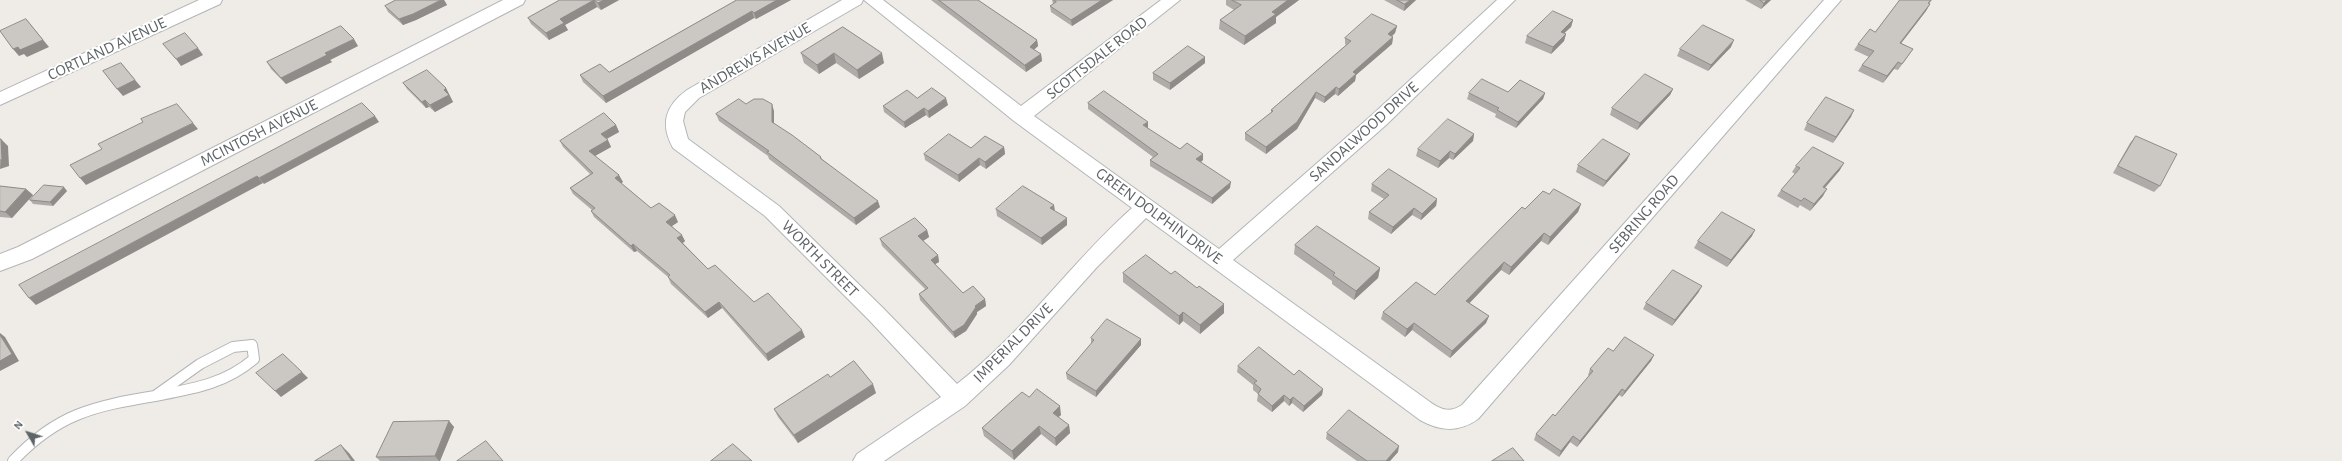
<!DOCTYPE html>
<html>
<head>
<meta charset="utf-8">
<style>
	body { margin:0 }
	#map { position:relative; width:2342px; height:461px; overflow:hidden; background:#efece7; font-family:"Alegreya Sans",sans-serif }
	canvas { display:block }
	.north { position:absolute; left:8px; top:413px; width:40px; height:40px; -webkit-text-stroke:3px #fff; paint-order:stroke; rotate:309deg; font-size:11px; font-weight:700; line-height:16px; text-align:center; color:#5e6366 }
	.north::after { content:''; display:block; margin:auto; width:14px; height:18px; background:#5e6366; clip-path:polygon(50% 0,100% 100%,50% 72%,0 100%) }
</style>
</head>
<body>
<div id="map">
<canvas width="2342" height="461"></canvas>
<div class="north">N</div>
</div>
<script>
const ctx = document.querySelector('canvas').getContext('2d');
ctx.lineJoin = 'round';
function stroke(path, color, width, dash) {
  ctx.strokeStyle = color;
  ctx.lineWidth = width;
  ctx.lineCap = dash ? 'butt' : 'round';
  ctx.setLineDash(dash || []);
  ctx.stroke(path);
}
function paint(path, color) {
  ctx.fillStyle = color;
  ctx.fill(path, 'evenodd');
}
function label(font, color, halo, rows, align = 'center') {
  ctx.font = font + ' "Alegreya Sans",sans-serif';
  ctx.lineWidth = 4;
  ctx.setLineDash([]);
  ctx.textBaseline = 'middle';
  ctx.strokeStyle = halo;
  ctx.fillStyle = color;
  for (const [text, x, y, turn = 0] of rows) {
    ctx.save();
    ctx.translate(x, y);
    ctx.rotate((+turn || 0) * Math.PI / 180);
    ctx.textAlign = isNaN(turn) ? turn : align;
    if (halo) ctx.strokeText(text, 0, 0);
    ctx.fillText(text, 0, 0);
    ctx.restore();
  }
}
const lane = new Path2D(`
	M252 345 254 359C225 384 192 389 155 396L200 364 233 347Z
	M13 461C57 414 94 406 155 396`);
const street = new Path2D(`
	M199 0H222L220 4 0 105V92Z
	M503 0H525L523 4 32 259 0 271V254L18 247Z
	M842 0H863L861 4 699 98 685 112 683 121 688 139 779 206 883 308 957 384C1023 333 1070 263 1132 208L1014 121 864 0H883L1021 106 1161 0H1180L1034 116 1219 249 1372 115 1497 0H1515L1386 125 1233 260 1430 402C1441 410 1450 413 1462 405L1824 0H1841L1478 419C1458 433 1440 431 1420 420L1146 218 1097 267 1009 365 965 406 884 461H853L857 454 941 397 869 320 765 216 673 148C660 124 665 106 687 90Z`);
stroke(lane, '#b2b5b8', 12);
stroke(street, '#b2b5b8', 2);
stroke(lane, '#fff', 10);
paint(street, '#fff');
paint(new Path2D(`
	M396 0H444L447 5 416 20 403 25 388 12 385 6Z
	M560 0H619L601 10 597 7 565 25 568 30 549 40 531 24 528 18Z
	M735 0H791L756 19 754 18 606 103 583 82 580 75 609 72 735 1Z
	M931 0H978L1037 40 1038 46 1034 50 1041 54 1042 61 1026 72Z
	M1052 0H1113L1072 26 1051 12 1050 6 1053 4Z
	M1226 0H1299L1276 17V23L1244 45 1219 29 1220 20 1234 10 1226 5Z
	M1384 0H1416L1404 11Z
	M1745 0H1771L1761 9Z
	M1900 0H1932L1929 4H1930L1926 11 1901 43 1913 49 1909 55 1898 70 1894 69 1883 83 1858 71 1862 65 1869 57 1854 50 1858 44 1875 32Z
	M1573 20 1571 27 1564 33 1566 34 1564 41 1551 54 1525 43 1527 36Z
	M1397 26 1395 33 1392 36 1393 37 1392 44 1356 75 1355 81 1338 96 1335 94 1324 103 1315 98 1297 129 1266 154 1245 140V133L1271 113V110L1346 45 1345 44V38Z
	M843 27 884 63 859 79 836 63 819 74 804 63 801 53Z
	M358 46 330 60 332 62 286 84 271 69 267 62Z
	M1731 47 1708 71 1677 56 1680 49Z
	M1205 57V63L1170 90 1153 80V73Z
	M403 83 446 88 453 102 435 112 429 107 426 108 407 89Z
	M1673 89 1670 95 1637 130 1610 115 1612 108Z
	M1469 93 1508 92 1545 93 1543 99 1516 128 1495 117 1496 114 1467 99Z
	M917 98 948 105 929 118 926 115 905 128 884 112 883 106Z
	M1088 103 1148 129 1180 149 1203 160 1201 162 1230 188 1212 204 1150 166V160L1153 157 1088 109Z
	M746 104 774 111V124L821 157 822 159 880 207 856 225 769 159 768 156 719 121 716 114Z
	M1854 110 1833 143 1804 130 1807 123Z
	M616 125 619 132 607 139 611 147 595 156 623 182 621 183 651 208 678 222 672 226 685 241 683 243 708 269 754 302 805 337 768 361 722 308 708 318 671 284 668 277 637 251 634 252 594 217 591 211 592 210 573 194 570 188 590 174 563 147 560 141Z
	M1474 134 1473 141 1453 160 1449 158 1438 168 1416 156 1418 149Z
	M2136 136 2160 186 2154 192 2113 173 2130 143Z
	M1004 147 1005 154 986 169 980 165 959 182 925 160 924 154 971 148Z
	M1627 160 1603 187 1576 172 1578 165Z
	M1796 166 1840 170 1825 188 1823 196 1810 211 1800 205 1798 208 1777 196 1781 190 1795 174 1792 172Z
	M1372 184 1437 199 1436 206 1421 220 1412 215 1391 234 1368 219 1369 212 1384 199 1371 191Z
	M0 186 26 189 33 195 12 218 0 217Z
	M67 191 53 206 33 204 30 200Z
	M1549 194 1581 204 1578 212 1548 245 1541 241 1509 275 1501 270 1469 303 1489 316 1486 323 1450 358 1412 330 1405 337 1381 319 1383 312 1435 295Z
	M1054 205V211L1067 225 1042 245 997 216 996 209Z
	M927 230 929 237 923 241 938 255 939 262 935 264 963 293 985 299 986 306 977 312V314L966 331 955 338 920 300 919 294 925 289 882 246 880 239Z
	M1752 236 1727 267 1694 248 1698 241Z
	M1295 245 1380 268 1378 278 1354 300 1332 284V281L1294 254Z
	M1123 273 1171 274 1197 288 1224 304V313L1200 334 1183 321 1179 325 1123 282Z
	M1702 286 1698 293 1672 326 1643 309 1646 303Z
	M1091 338 1141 339V345L1096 397 1067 379 1066 373 1091 344Z
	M1613 351 1654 355 1651 361 1622 397 1619 395 1577 447 1570 442 1559 457 1534 440 1536 434 1555 416 1589 376 1588 375 1590 369Z
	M1238 366 1294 375 1323 389 1322 395 1303 412 1292 403 1289 406 1284 401 1272 412 1257 401 1258 394 1253 390V385L1237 372Z
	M830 377 876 393 798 443 778 417 774 409Z
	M1029 397 1061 415 1058 417 1069 425 1070 433 1056 446 1041 434 1014 460 984 436 982 428Z
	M449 421 454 427 440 461H380L376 457Z
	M1327 433 1398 452 1390 461H1357L1326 439Z`), '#afaba8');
paint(new Path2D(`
	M441 0H444L447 5 416 20 403 25 399 19Z
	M594 0 597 7 565 25 568 30 549 40 546 33 560 19Z
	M604 0H619L601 10 598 3Z
	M777 0H791L756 19 754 13Z
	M1102 0H1113L1072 26 1071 20Z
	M1288 0H1299L1276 17V23L1244 45 1245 36 1272 12Z
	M1410 0H1416L1404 11 1405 4Z
	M1767 0H1771L1761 9 1764 3Z
	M1930 4 1926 11 1896 50 1900 43Z
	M752 11 754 18 606 103 603 96Z
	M26 19 49 47 27 57 24 54 19 56 13 49 18 47Z
	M1573 20 1571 27 1559 38 1561 32Z
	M1397 26 1395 33 1387 41 1388 34Z
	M1566 34 1564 41 1551 54 1553 47Z
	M1393 37 1392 44 1356 75 1355 81 1338 96 1339 89 1353 72Z
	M354 39 358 46 330 60 332 62 286 84 281 78 325 53Z
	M1037 40 1038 46 1030 53V47Z
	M1734 40 1731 47 1708 71 1711 65Z
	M198 48 203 55 181 66 176 59Z
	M834 53 836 63 819 74 817 65Z
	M882 53 884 63 859 79 857 70Z
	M1041 54 1042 61 1026 72 1025 65Z
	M1205 57V63L1170 90V83Z
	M1898 62 1894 69 1883 83 1887 76Z
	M121 63 141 87 123 96 117 89Z
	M1336 87 1335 94 1324 103 1325 97Z
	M446 88 453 102 435 112 430 105 444 90Z
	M1673 89 1670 95 1637 130 1640 123Z
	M1316 92 1315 98 1297 129 1266 154V147Z
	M1545 93 1543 99 1516 128 1518 122Z
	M946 98 948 105 929 118 928 111Z
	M425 100 429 107 426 108 422 102Z
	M772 104 774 111V129L772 122Z
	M924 108 926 115 905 128 904 122Z
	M1854 110 1851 117 1833 143 1836 137Z
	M375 116 379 122 264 184 259 178Z
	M1148 122V129L1143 125Z
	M193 123 198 129 86 185 80 178Z
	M616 125 619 132 604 140 601 134Z
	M1474 134 1473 141 1453 160 1455 154Z
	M1 139 8 146 9 166 0 169Z
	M608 140 611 147 593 157 589 151Z
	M1004 147 1005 154 986 169 985 162Z
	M1450 151 1449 158 1438 168 1440 161Z
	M1203 154V160L1196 166V159Z
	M1630 154 1627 160 1603 187 1606 181Z
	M979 158 980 165 959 182 958 175Z
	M1844 163 1840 170 1819 194 1823 187Z
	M619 175 623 182 618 185 615 178Z
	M257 176 263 183 36 305 29 298Z
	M1231 182 1230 188 1212 204V198Z
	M64 187 67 191 53 206 50 202Z
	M26 189 33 195 12 218 5 212Z
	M1827 189 1823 196 1810 211 1814 204Z
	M1437 199 1436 206 1421 220 1422 214Z
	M878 201 880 207 856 225 854 218Z
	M1581 204 1578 212 1548 245 1550 237Z
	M1054 205 1055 211 1050 208Z
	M1414 208 1412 215 1391 234 1393 227Z
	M675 215 678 222 669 228 666 222Z
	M1067 218V225L1042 245 1041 238Z
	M927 230 929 237 920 243 918 236Z
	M1755 230 1752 236 1727 267 1731 260Z
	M1544 233 1541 241 1509 275 1511 267Z
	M682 235 685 241 680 245 677 238Z
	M633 244 637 251 634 252 631 246Z
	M938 255 939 262 932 266 931 260Z
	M1504 262 1501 270 1464 309 1466 301Z
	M1380 268 1378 278 1354 300 1356 291Z
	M1702 286 1698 293 1672 326 1675 320Z
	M985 299 986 306 977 312V314L966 331 955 338 953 332 975 306Z
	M719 302 722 308 708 318 705 312Z
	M1224 304V313L1200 334V325Z
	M1183 312V321L1179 325V316Z
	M1489 316 1486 323 1450 358 1452 351Z
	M1414 323 1412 330 1405 337 1407 329Z
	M802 330 805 337 768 361 766 354Z
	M0 333 5 337 19 361 0 371Z
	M1141 339V345L1096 397V391Z
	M1654 355 1651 361 1622 397 1625 391Z
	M302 372 308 378 281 397 275 391Z
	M873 384 876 393 798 443 794 435Z
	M1323 389 1322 395 1303 412 1304 406Z
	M1622 389 1619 395 1577 447 1580 441Z
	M1284 395V401L1272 412V406Z
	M1293 397 1292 403 1289 406 1290 400Z
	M1060 406 1061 415 1054 421 1053 413Z
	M449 421 454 427 440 461H439L435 456Z
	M1069 425 1070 433 1056 446 1055 438Z
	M1039 426 1041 434 1014 460 1012 451Z
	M1573 436 1570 442 1559 457 1561 451Z
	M341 445 349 453 355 461H352Z
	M1399 446 1398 452 1390 461H1386Z`), '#8e8b88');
const building = new Path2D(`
	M396 0H441L413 14 399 19 385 6Z
	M560 0H604L598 3 594 0 560 19 564 23 546 33 528 18Z
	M737 0H777L754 13 752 11 603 96 580 75 600 64 609 72Z
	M939 0H978L1037 40 1030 47 1041 54 1025 65Z
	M1054 0H1102L1071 20 1050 6 1056 2Z
	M1232 0H1288L1272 12 1276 14 1245 36 1220 20 1241 5Z
	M1397 0H1410L1405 4Z
	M1760 0H1767L1764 3Z
	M1900 0H1931L1928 3 1930 4 1900 43 1913 49 1902 64 1898 62 1887 76 1862 65 1874 51 1858 44 1870 29 1875 32Z
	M1553 11 1573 20 1561 32 1566 34 1553 47 1527 36Z
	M1372 14 1397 26 1388 34 1393 37 1353 72 1356 74 1339 89 1336 87 1325 97 1316 92 1297 122 1266 147 1245 133 1273 111 1271 110 1351 41 1345 38Z
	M26 19 43 40 20 50 18 47 13 49 0 31Z
	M1703 25 1734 40 1711 65 1680 49Z
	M341 26 354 39 325 53 327 55 281 78 267 62Z
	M843 27 882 53 857 70 834 53 817 65 801 53Z
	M185 33 198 48 176 59 163 44Z
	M1188 46 1205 57 1170 83 1153 73Z
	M121 63 135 80 117 89 103 71Z
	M427 70 446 88 444 90 449 95 430 105 425 100 422 102 403 83Z
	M1645 74 1673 89 1640 123 1612 108Z
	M1482 79 1508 92 1520 80 1545 93 1518 122 1497 110 1499 108 1469 93Z
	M932 88 946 98 928 111 924 108 904 122 883 106 907 90 917 98Z
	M1104 91 1148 122 1143 125 1180 149 1187 143 1203 154 1196 159 1231 182 1212 198 1150 160 1158 154 1088 103Z
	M1826 97 1854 110 1836 137 1807 123Z
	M739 99 746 104 754 99H763L772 104V122L792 135 821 157 820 158 878 201 854 218 767 152 769 151 716 114Z
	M362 103 375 116 259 178 257 176 29 298 19 285Z
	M177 104 193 123 80 178 70 165 102 149 98 144 143 122 141 119Z
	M604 113 616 125 601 134 608 140 589 151 619 175 615 178 651 208 659 203 675 215 666 222 682 235 677 238 708 269 715 265 754 302 768 293 802 330 766 354 719 302 705 312 668 277 670 275 633 244 631 246 591 211 595 208 570 188 593 173 560 141Z
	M1448 119 1474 134 1455 154 1450 151 1440 161 1418 149Z
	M949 134 971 148 985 136 1004 147 985 162 979 158 958 175 924 154Z
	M2136 136 2177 154 2160 186 2118 166Z
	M0 139H1L2 160H0Z
	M1603 139 1630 154 1606 181 1578 165Z
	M1813 147 1844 163 1823 187 1827 189 1814 204 1804 198 1801 201 1781 190 1800 168 1796 166Z
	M1389 169 1437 199 1422 214 1414 208 1393 227 1369 212 1389 195 1372 184Z
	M44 185 64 187 50 202 30 200Z
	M0 186 26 189 5 212 0 211Z
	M1023 186 1054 205 1050 208 1067 218 1041 238 996 209Z
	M1554 189 1581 204 1550 237 1544 233 1511 267 1504 262 1466 301 1489 316 1452 351 1414 323 1407 329 1383 312 1416 282 1435 295 1522 207 1525 209 1543 191 1549 194Z
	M1722 212 1755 230 1731 260 1698 241Z
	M915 218 927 230 918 236 938 255 931 260 963 293 973 286 985 299 975 306 976 307 964 325 953 332 919 294 928 288 880 239Z
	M1317 226 1380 268 1356 291 1333 275 1335 273 1295 245Z
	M1146 255 1171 274 1175 271 1197 288 1199 286 1224 304 1200 325 1183 312 1179 316 1123 273Z
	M1673 270 1702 286 1675 320 1646 303Z
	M1107 319 1141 339 1096 391 1066 373 1094 340 1091 338Z
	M0 335 12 354 0 361Z
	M1625 337 1654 355 1625 391 1622 389 1580 441 1573 436 1561 451 1536 434 1553 414 1555 416 1593 371 1590 369 1608 348 1613 351Z
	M1259 347 1294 375 1299 370 1323 389 1304 406 1293 397 1290 400 1284 395 1272 406 1258 394 1261 389 1254 383 1257 381 1238 366Z
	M283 354 302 372 275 391 256 373Z
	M854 361 873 384 794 435 774 409 828 374 830 377Z
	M1037 389 1060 406 1053 413 1069 425 1055 438 1039 426 1012 451 982 428 1022 392 1029 397Z
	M1349 410 1399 446 1386 461H1367L1327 433Z
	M449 421 435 456 376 457 393 422Z
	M486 441 503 461H457Z
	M733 444 752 461H711Z
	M341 445 352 461H315Z
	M1513 448 1524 461H1492Z`);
paint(building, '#cbc7c3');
stroke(building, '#8e8b88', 1);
label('16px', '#5e6366', '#fff', [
	["CORTLAND AVENUE",107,49,-25],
	["ANDREWS AVENUE",755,58,-30],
	["SCOTTSDALE ROAD",1097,58,-38],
	["SANDALWOOD DRIVE",1364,132,-42],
	["MCINTOSH AVENUE",259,133,-27],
	["SEBRING ROAD",1644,214,-49],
	["GREEN DOLPHIN DRIVE",1159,216,36],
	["WORTH STREET",820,259,45],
	["IMPERIAL DRIVE",1013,343,-45]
]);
</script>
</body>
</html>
